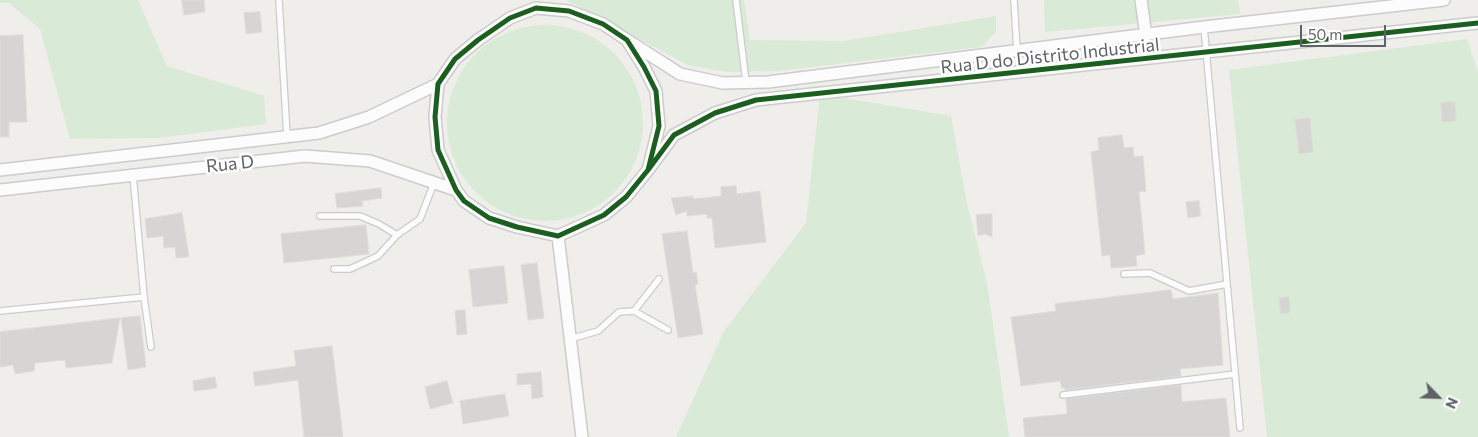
<!DOCTYPE html>
<html>
<head>
<meta charset="utf-8">
<style>
	body { margin:0 }
	#map { position:relative; width:1478px; height:437px; overflow:hidden; background:#efeeea; font-family:Commissioner,sans-serif }
	canvas { display:block }
	.north { position:absolute; left:1413px; top:372px; width:50px; height:50px; -webkit-text-stroke:4px #fff; paint-order:stroke; rotate:114deg; font-size:14px; font-weight:700; line-height:20px; text-align:center; color:#5f6368 }
	.north::after { content:''; display:block; margin:auto; width:18px; height:22px; background:#5f6368; clip-path:polygon(50% 0,100% 100%,50% 72%,0 100%) }
	.scale { position:absolute; left:1300px; top:25px; width:86px; height:22px; box-sizing:border-box; border:2px solid #5f6368; border-top:0; padding-left:6px; font-size:15px; line-height:18px; white-space:nowrap; color:#5f6368; -webkit-text-stroke:4px #fff; paint-order:stroke }
</style>
</head>
<body>
<div id="map">
<canvas width="1478" height="437"></canvas>
<div class="north">N</div>
<div class="scale">50 m</div>
</div>
<script>
const ctx = document.querySelector('canvas').getContext('2d');
ctx.lineJoin = 'round';
function paint(path, color) {
  ctx.fillStyle = color;
  ctx.fill(path, 'evenodd');
}
function stroke(path, color, width, dash) {
  ctx.strokeStyle = color;
  ctx.lineWidth = width;
  ctx.lineCap = dash ? 'butt' : 'round';
  ctx.setLineDash(dash || []);
  ctx.stroke(path);
}
function label(font, color, halo, rows, align = 'center') {
  ctx.font = font + ' Commissioner,sans-serif';
  ctx.lineWidth = 5;
  ctx.setLineDash([]);
  ctx.textBaseline = 'middle';
  ctx.strokeStyle = halo;
  ctx.fillStyle = color;
  for (const [text, x, y, turn = 0] of rows) {
    ctx.save();
    ctx.translate(x, y);
    ctx.rotate((+turn || 0) * Math.PI / 180);
    ctx.textAlign = isNaN(turn) ? turn : align;
    if (halo) ctx.strokeText(text, 0, 0);
    ctx.fillText(text, 0, 0);
    ctx.restore();
  }
}
paint(new Path2D(`
	M0 0H138L167 66 264 96 266 124 159 138 70 139 40 29 9 3H0Z
	M566 0H744L750 40 844 41 996 16V32L981 47 778 71 726 72 688 65Z
	M1044 0H1238L1240 14 1045 32Z
	M447 123a98 98 0 1 1 196 0a98 98 0 1 1-196 0Z
	M1467 39 1478 72V437H1267L1229 70Z
	M820 94 951 116 966 199 987 283 1009 437H676L724 331 806 223Z`), '#d9ead6');
const building = new Path2D(`
	M182 0H204L205 12 184 15Z
	M260 12 262 32 246 34 244 13Z
	M23 35 27 122H9V137H0V36Z
	M1455 102 1456 121 1442 122 1441 103Z
	M1310 118 1313 152 1299 154 1295 120Z
	M1122 135 1124 148 1133 147 1134 157 1143 156 1146 191 1139 192 1145 254 1136 256 1137 266 1111 268 1110 255 1102 256 1091 152 1099 150 1098 138Z
	M736 186 737 194 760 191 766 242 715 248 712 218H707V214L687 216V211L676 215 671 198 693 196V199L721 196V187Z
	M381 188 382 198 362 201 363 206 337 208 335 194Z
	M1199 201 1201 216 1188 218 1186 202Z
	M182 213 189 257 176 258 175 247 164 248 163 236 147 238 145 219Z
	M992 214V237L985 234 978 236 976 215Z
	M366 225 369 254 284 263 281 234Z
	M687 231 693 273 696 272 698 284 695 285 703 334 678 338 662 234Z
	M537 263 544 318 528 320 521 265Z
	M504 266 508 303 473 307 469 270Z
	M1171 290 1173 299 1218 293 1223 365 1180 369 1181 376 1065 390V388H1062L1060 381 1021 386 1011 317 1056 311 1055 304Z
	M1289 297 1290 313 1281 314 1279 298Z
	M465 310 467 334 457 335 455 311Z
	M140 316 146 367 128 370 121 318Z
	M120 318 112 363 66 368 65 360 35 363 34 371 15 374 13 365 0 367V332Z
	M332 346 343 437H304L298 380 255 386 253 372 296 366 294 351Z
	M541 372 543 397 532 399 531 384 517 385V374Z
	M215 377 217 388 194 391 193 381Z
	M447 381 453 403 430 409 425 387Z
	M1181 385 1182 402 1226 398 1230 437H1025L1023 418 1067 414 1066 399Z
	M505 394 509 416 463 424 460 401Z`);
paint(building, '#d6d5d3');
stroke(building, '#deddd9', 1);
const service = new Path2D(`
	M736 0 746 82
	M1014 0 1017 51
	M279 1 287 136
	M1204 27 1240 428
	M320 216H360L379 224 397 235 420 219 434 183
	M334 269H350L378 256 397 235
	M1124 274 1150 273 1189 291 1227 284
	M144 297 151 347
	M0 311 144 297 133 175
	M634 311 659 279
	M570 339 598 331 619 312 634 311 668 330
	M1063 395 1235 374`);
const minor = new Path2D(`
	M1141 0 1146 36
	M536 8 569 11 603 24 627 40 644 67 656 91 659 126 648 170 626 197 604 215 558 236 517 227 489 218 464 201 456 190 438 150 435 117 438 84 455 59 478 40 510 18Z
	M627 40 680 74 723 83 768 82 1204 27 1444 0
	M0 170 319 133 369 117 438 84
	M648 170 674 135 715 113 756 100 1478 23
	M0 190 305 156 370 161 456 190
	M558 236 582 437`);
stroke(service, '#cbcccc', 8);
stroke(minor, '#cbcccc', 14);
stroke(service, '#fdfcfc', 5.5);
stroke(minor, '#fdfcfc', 11);
stroke(new Path2D(`
	M536 8 569 11 603 24 627 40 644 67 656 91 659 126 648 170 626 197 604 215 558 236 517 227 489 218 464 201 456 190 438 150 435 117 438 84 455 59 478 40 510 18Z
	M648 170 674 135 715 113 756 100 1478 23`), '#1b5e20', 5);
label('18px', '#5f6368', '#fff', [
	["Rua D do Distrito Industrial",1050,56,-6],
	["Rua D",230,164,-6]
]);
</script>
</body>
</html>
